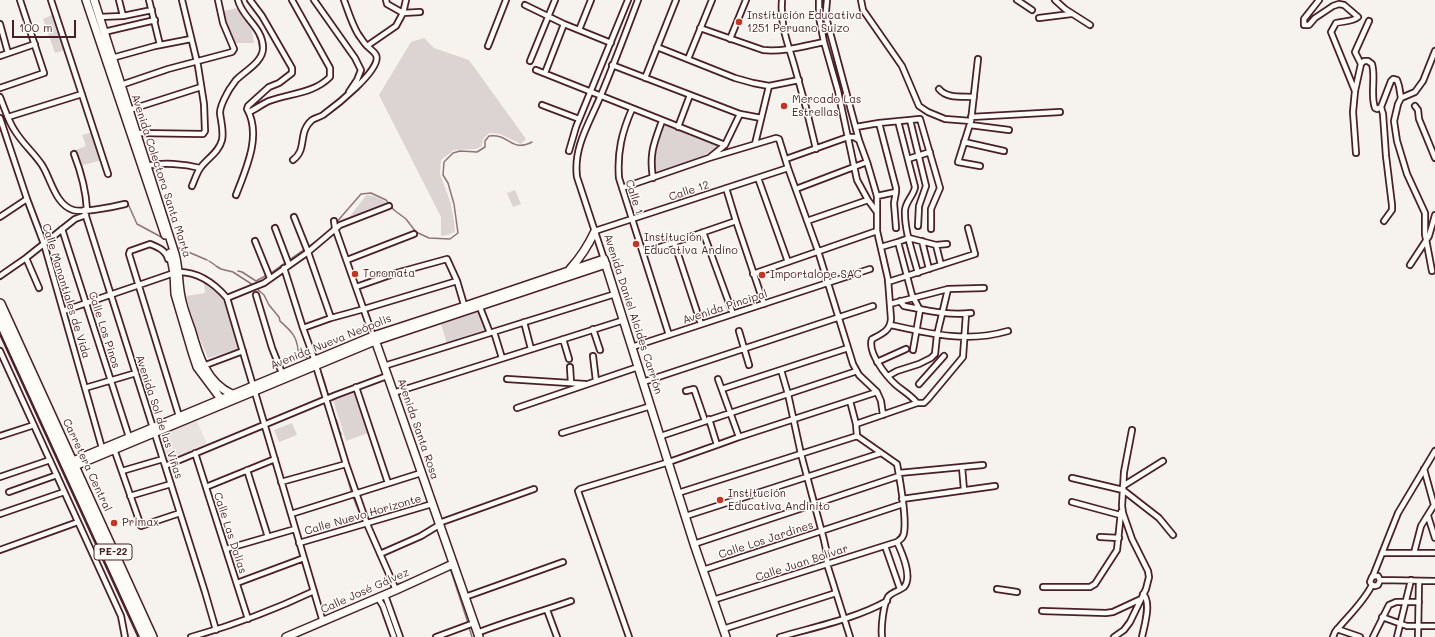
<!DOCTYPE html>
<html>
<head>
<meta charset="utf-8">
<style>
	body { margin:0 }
	#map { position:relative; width:1435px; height:637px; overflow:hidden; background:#f6f3ef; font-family:Mali,sans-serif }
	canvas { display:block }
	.scale { position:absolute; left:12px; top:20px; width:64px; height:18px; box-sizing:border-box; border:2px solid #4a1f2b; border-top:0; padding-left:5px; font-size:12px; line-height:14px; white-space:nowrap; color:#4a1f2b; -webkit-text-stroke:3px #fdfcf7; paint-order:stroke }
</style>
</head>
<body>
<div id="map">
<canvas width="1435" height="637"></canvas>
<div class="scale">100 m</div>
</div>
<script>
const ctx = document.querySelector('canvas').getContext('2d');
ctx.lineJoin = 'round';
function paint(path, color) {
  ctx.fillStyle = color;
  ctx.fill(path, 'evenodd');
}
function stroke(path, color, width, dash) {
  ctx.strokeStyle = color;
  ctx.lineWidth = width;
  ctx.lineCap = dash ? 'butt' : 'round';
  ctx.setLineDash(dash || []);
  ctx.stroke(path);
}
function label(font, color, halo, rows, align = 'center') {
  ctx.font = font + ' Mali,sans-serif';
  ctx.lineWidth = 3;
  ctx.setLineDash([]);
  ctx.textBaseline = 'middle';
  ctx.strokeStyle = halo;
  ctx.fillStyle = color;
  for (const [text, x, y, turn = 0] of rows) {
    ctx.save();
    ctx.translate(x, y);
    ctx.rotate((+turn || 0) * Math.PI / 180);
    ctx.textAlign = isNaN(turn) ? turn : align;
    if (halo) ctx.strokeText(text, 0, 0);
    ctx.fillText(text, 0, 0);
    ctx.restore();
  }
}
paint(new Path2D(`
	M197 421 207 444 170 460 167 459 160 437 162 434Z`), '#e9e3e0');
paint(new Path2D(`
	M237 8 252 31 254 43H235L227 24 224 11Z
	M54 14 65 50 55 53 43 19Z
	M424 38 434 48 469 60 526 139 521 144 500 134 489 133 483 139 482 146 476 149 454 150 441 160 440 174 450 201 454 221 455 232 448 235 441 236V217L379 95 411 42Z
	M664 125 717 146V147C698 161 676 167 655 174V151Z
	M92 132 102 160 80 166 75 150 86 146 82 135Z
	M515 190 521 204 513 207 507 193Z
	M367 195C375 195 382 199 388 204L347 220 364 198Z
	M209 281 218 288 223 298 239 349 208 358 195 328 186 296 205 293 204 282Z
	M477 312 479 313 487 331 447 344 441 324Z
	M354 393 368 433 346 441 333 400Z
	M292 423 297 435 279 442 274 430Z`), '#dcd4d2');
stroke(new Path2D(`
	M0 103 3 114 8 124
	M29 153 43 170 48 183
	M127 203 129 206 137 224 165 239
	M108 205 124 202
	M88 208 100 207
	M335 224 361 194 371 193 386 200 394 210 406 219 416 232 429 238 450 239 458 233 454 204 448 183 443 175 444 162 453 153 460 151 477 152 485 147V141L489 136C509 133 511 153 532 142
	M328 232 333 226
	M179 248 207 260
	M289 260 325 235
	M209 261 215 265
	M216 266 221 269 233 272 253 285
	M238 271 242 272 256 281 267 275
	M271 273 286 262
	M256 288 264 295 269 305 279 317 280 321C290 330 297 336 298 350L309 360
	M319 368C326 381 329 400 333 414 334 417 336 419 337 422 339 427 338 430 341 434L339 438
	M344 466C349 484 355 507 365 523
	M450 568 468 623
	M395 584C407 584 436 567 449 561V563
	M469 627 472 637`), '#8e7378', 1.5);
const street = new Path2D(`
	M51 0 108 174
	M119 0 123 16
	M149 0 160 45
	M314 0 355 58 361 70 357 80 349 92
	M386 0 387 4 403 13 420 12
	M782 0C780 27 788 43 795 68 803 95 810 122 816 149
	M819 0V17L824 42 838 91 857 180 868 200
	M861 0 863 10 902 66 919 106 928 112 945 119 971 121
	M1017 0 1032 10
	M1055 0 1065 9 1090 25
	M1319 0 1304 19V25H1309L1315 18 1333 6 1339 4 1344 5 1358 17C1353 22 1343 21 1336 23L1331 32 1355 91 1361 64 1364 61H1368L1372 64C1376 78 1370 94 1375 108L1377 109 1381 107 1391 81 1393 79 1397 80 1399 86 1401 98
	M525 5 564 24 611 43
	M99 17 123 16 152 10
	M1039 18 1071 14
	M0 24 8 53
	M700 28 763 50C784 52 804 46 824 42
	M579 30 591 0
	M104 32 155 20
	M730 39 746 0
	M367 46 396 26 403 13 406 0
	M488 46 506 0
	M657 47 735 78 753 83 769 86 799 80
	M0 56 35 44
	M112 58 155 46 191 39
	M688 59 712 0
	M978 59 971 121 958 162 980 166
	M530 61 555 0
	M1361 64 1355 52 1369 21
	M612 65 740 114 761 118
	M536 70 725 145
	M545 73 564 24
	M645 78 676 0
	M121 85 168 69 232 52 234 49 223 23 218 0
	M0 88 44 73 20 0
	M939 89C947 99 963 96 974 97
	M1355 91 1353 112 1356 153
	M0 97C5 109 8 121 15 131 23 144 34 153 42 165 51 179 55 204 73 210 82 213 113 207 125 204
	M542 105 579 119
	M1415 106 1418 110 1419 119 1435 158
	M1381 107 1383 114 1386 156 1392 205V210L1384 221
	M632 109C622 132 617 152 619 178L669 335
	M129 110 201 87
	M249 112C256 109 262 104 269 101 290 93 313 94 330 77V68L292 0
	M8 117 82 94
	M971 117 1060 112
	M0 118 27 199 44 244 102 448
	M910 120 926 186 919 206 918 226
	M898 121 915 187C914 195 906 201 905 210 904 230 913 254 918 273
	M879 123 920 119 940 188 931 209V229
	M970 125 1009 130
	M678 127 690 95
	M856 127 879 123 896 188V192L877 196
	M137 133 203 134 205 131 204 104 198 66 182 0
	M859 140 867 162 877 196V231L888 279 891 319C890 331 882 334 872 339 867 352 886 376 896 385 903 391 912 396 917 403
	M964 142 1004 151
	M755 144 769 86
	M569 151 576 127 628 0
	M74 154C81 172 86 190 87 210
	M709 158 776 138 779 139 788 168 818 251 853 364 859 375 877 392 881 401 883 415
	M786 159 848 137H854L859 140 827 21 826 11 827 0
	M908 159 930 152
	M293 160C308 149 297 133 312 120 315 118 320 117 323 115 334 107 383 69 376 55 374 51 370 49 367 46 364 43 361 38 358 34 352 24 348 11 344 0
	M147 166C162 162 185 164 200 168
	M653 178C649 154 654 143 662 121
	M758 178 788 262
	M192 186C195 179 197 172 201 167 208 158 219 152 222 140 224 131 221 122 220 113 220 105 226 96 229 90 231 87 234 83 236 80 245 71 263 62 263 48 263 27 242 18 238 0
	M622 188 709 158 725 145 740 114
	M796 189 867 162
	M896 192 894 203 896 228
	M236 195C246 169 262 135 247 109L248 106 269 87 279 83 292 73V68L262 16 250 0
	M84 210 205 592 216 630
	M0 217 27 199
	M294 217 308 252 331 318
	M334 221 335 228 373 336
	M736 221 764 304
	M807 221 868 200 876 211
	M275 228 289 265
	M62 229 129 437
	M595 231 788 168
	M703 232 733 314
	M255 241 270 278
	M922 241 929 269
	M674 242 701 324
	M898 242 909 238 936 245 947 244
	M936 245 941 265
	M881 247 898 242 912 295 920 310 913 350
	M643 253 736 221 726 188
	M26 258 39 288
	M168 259C166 250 157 247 150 244L130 251 129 254 179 416
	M604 259 577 177C573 147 590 122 601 95 614 64 626 32 638 0
	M347 260 414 234
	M1410 265 1429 236 1435 215
	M284 268 303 328 315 361
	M1432 271 1425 234V213L1407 174 1397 141 1394 121 1398 104 1401 98 1415 92 1423 81 1435 51
	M179 272C199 272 214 283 227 298L323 622
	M753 274 877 231
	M0 276 26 258 75 219 86 215
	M888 282 975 254 968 228
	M356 287 396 273 447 259 457 281 465 308
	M256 295 272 348 282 373
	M227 298 264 283 308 252 340 225 389 206
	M900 301 904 306C925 310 949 316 971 313
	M890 304 948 289 984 288
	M479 305 490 333
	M63 311 174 273
	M524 322 531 349
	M891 325C931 334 967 343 1008 331
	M303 328 331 318 364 309 457 281
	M593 329 600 350
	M739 331 749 365
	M494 332 502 358
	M563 339 569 359
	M632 347 870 269
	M0 351 121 616 125 637
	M593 356 596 381
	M877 362 906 349
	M203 366 243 351
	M316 366 346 464 367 524 396 590
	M384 366 615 294
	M570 367 571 383
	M781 370 788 394 801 454 824 540 827 554V564L850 637
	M888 376 897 371 919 364 931 358 935 354 937 335 948 289
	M507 379 585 384
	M643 382 873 306
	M919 384 944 356
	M356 387 388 483
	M85 388 136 373
	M722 389 848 348
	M686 391 694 389 705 421
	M393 393 624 320
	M850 401 856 424
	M517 408 638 367
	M562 433 651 406
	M0 436 34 425
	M661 436 857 371
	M739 437 877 392
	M717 445 739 437 718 379
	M114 449 141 526 180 513
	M195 453 248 619
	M165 466 336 395 387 376
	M962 467 964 490
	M247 470 268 537
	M122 471 163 459
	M899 473 983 465
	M0 477 50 460
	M1072 478 1123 490 1159 518 1173 535
	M281 482 346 464
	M1123 486 1163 461
	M206 487 275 459
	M9 492 57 475
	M678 493 857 436
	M130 496 171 484
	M902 499 995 486
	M1072 502 1120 515
	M0 514 64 492
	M291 514 421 473
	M686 516 881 453
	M1428 516 1435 538
	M439 523 534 489
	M1100 537 1119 538
	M299 543 432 504
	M694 544 899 476
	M885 546 900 589
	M226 549 295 529
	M0 550 78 522
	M1382 553H1435
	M1414 553 1421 526 1434 505 1424 469
	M380 554 421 536 439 525
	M703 570 903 504
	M1373 576 1398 513 1435 451
	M1380 580 1435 581
	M237 583 304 558
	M1372 585 1375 586 1378 585 1380 580
	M1043 587H1090L1095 584 1117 550 1121 512
	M997 589 1017 592
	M385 595 400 637
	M465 597 563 562
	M378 598 383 606 394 637
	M713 600 897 542C901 539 903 538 904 533 907 516 900 481 897 464L857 436 856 424 917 403H924L928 399 963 357 966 314
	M547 610 557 637
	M1042 611 1106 613 1113 612 1141 599
	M1382 617 1407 626H1435
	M723 629 836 593
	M1337 629 1360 637
	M477 633C508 621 540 612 571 601
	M191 637C234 625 274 610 314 591
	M436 637 474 623
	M629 637 578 491 580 489 669 462 717 445 709 419
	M780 637C814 627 855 619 887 601
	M882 637C881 627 883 606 888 597 892 592 899 591 904 587 913 577 902 553 897 542
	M1114 637 1124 630 1130 622 1146 589 1149 577 1148 571 1132 539 1123 513 1122 506 1124 472 1132 430
	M1142 637C1144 627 1152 602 1143 594
	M1333 637 1335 632C1348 616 1363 603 1372 585L1370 582 1372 577 1375 576H1378L1380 580
	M1373 637 1389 605 1396 602H1419
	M1397 637 1411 580
	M1418 637 1419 581`);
const secondary = new Path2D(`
	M86 0 165 235
	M94 0 175 254C179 268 178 282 181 297 183 308 187 318 191 329 198 354 206 383 232 394
	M170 253 174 273 175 294 193 355 197 367 221 399
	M570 269C581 257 588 246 595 231
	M374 337 479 637
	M68 463 373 336 465 306 604 259 694 544 726 637
	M70 468 375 341 606 264
	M286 637 396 590 453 564`);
const highway = new Path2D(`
	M0 304 152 637
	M0 320 145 637`);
stroke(street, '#4a1f2b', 8);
stroke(secondary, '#4a1f2b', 10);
stroke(highway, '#4a1f2b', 12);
stroke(street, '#fdfcf7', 4.5);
stroke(secondary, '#fdfcf7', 7);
stroke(highway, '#fdfcf7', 9);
stroke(new Path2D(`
	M0 335 138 637`), '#4a1f2b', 1.5);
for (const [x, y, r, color] of [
	[739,22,4,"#c8321e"],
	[784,106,4,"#c8321e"],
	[636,244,4,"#c8321e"],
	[355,274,4,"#c8321e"],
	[762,275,4,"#c8321e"],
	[720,500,4,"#c8321e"],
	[114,523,4,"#c8321e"]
]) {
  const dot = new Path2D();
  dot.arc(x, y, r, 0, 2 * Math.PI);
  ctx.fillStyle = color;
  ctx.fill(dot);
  stroke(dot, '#fdfcf7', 1.5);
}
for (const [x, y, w] of [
	[113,552,38]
]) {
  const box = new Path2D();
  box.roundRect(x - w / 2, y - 8, w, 16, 3);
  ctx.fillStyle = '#fdfcf7';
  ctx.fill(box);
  stroke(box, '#4a1f2b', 1);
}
label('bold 10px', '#4a1f2b', null, [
	["PE-22",113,552]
]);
label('11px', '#4a1f2b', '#fdfcf7', [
	["Institución Educativa",747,16],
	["1251 Peruano Suizo",747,29],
	["Mercado Las",792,100],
	["Estrellas",792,113],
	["Institución",644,238],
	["Educativa Andino",644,251],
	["Toromata",363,274],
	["Importalope SAC",770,275],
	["Institución",728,494],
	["Educativa Andinito",728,507],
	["Primax",122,523]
], 'left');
label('11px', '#4a1f2b', '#fdfcf7', [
	["Avenida Colectora Santa Marta",161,176,72],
	["Calle 12",689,191,-18],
	["Calle 1",634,197,73],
	["Calle Manantiales de Vida",66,291,73],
	["Avenida Pincipal",725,307,-18],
	["Avenida Daniel Alcides Carrión",633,314,72],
	["Calle Los Pinos",104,330,72],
	["Avenida Nueva Neópolis",331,342,-22],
	["Avenida Sol de las Viñas",159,417,72],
	["Avenida Santa Rosa",418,429,71],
	["Carretera Central",87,465,65],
	["Calle Nuevo Horizonte",363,515,-16],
	["Calle Las Dalias",230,533,72],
	["Calle Los Jardines",766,540,-18],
	["Calle Juan Bolívar",802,563,-18],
	["Calle José Gálvez",365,591,-24]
]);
</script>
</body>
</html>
